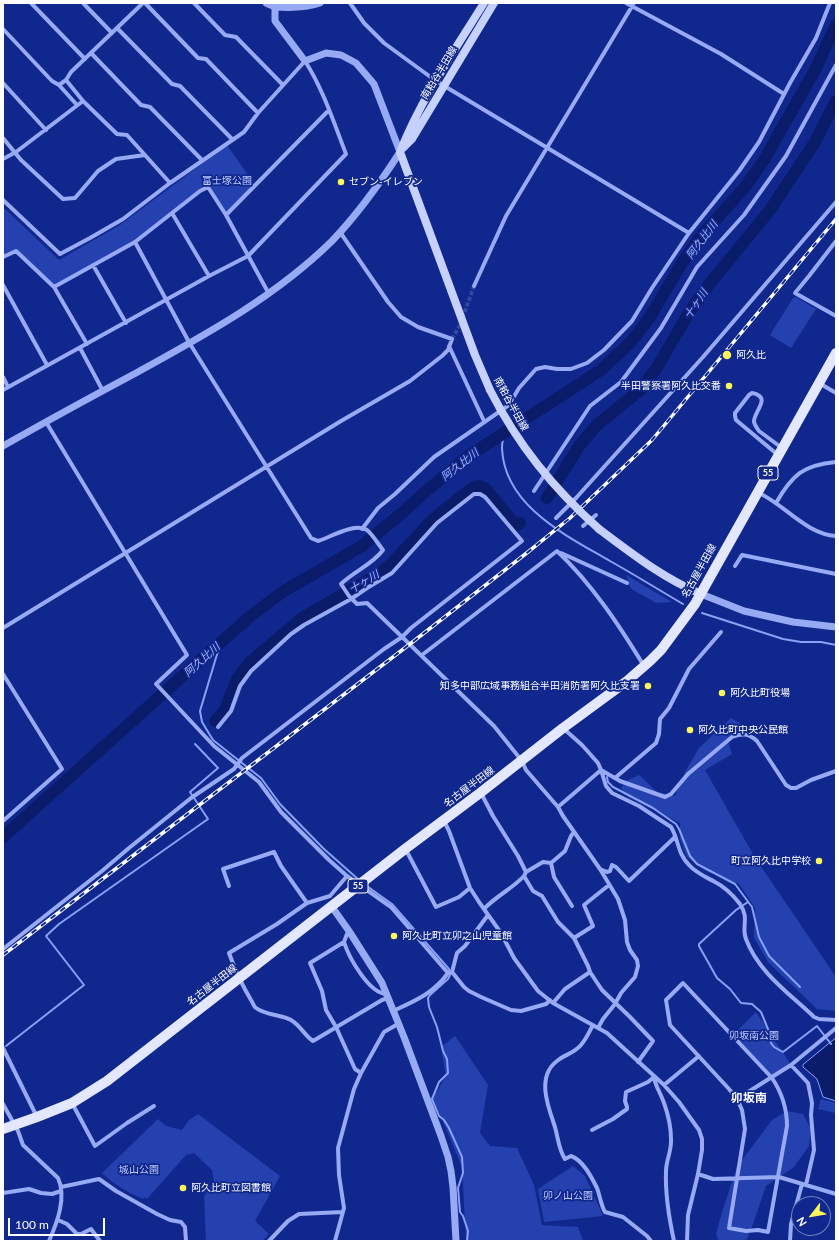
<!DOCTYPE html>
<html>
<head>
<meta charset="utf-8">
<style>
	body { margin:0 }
	#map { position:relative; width:839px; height:1244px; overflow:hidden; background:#10288e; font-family:Lato,sans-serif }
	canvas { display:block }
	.frame { position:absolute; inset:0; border:4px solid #fff; pointer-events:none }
	.north { position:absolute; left:791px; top:1196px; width:40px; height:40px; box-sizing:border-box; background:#10288e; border:1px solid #707ebb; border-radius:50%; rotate:239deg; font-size:11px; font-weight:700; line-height:16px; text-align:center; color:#fff }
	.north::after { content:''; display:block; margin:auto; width:14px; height:18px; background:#fff759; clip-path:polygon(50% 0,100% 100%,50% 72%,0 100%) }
	.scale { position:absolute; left:8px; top:1218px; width:97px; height:18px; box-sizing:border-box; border:2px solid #fff; border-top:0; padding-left:5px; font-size:12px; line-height:14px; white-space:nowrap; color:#fff; -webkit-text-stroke:3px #10288e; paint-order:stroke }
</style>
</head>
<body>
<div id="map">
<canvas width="839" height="1244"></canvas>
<div class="frame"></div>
<div class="north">N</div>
<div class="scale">100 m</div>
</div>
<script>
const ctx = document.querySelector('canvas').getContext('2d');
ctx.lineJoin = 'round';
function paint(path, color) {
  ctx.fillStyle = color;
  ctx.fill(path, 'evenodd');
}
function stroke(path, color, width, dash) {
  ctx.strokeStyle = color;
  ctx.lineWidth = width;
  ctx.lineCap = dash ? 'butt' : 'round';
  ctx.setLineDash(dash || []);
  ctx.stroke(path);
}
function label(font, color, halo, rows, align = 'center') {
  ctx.font = font + ' Lato,"Noto Sans JP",sans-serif';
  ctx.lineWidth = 3.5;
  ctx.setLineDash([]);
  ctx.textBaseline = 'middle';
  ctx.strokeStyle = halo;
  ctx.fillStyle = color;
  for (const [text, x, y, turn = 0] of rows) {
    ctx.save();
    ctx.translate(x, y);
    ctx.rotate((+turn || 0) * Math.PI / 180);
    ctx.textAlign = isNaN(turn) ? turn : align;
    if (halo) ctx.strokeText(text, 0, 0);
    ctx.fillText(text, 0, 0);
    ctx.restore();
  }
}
paint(new Path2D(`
	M227 145 255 185 226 215 208 187 135 242 54 287 16 251 3 257V210L5 209 59 260 120 225Z
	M796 297 816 309 791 348 770 335 793 298Z
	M626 575 672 602 656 603 633 590 630 587Z
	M731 718 746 727 728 742 732 754 705 770 754 856 836 977V1011L817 1009 768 962 754 938 755 908 739 884 706 871 687 857 680 839V823L628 797 621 788 626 781 639 775 657 792 675 796 685 772 699 748Z
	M756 1012 791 1065 772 1078 732 1036Z
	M455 1036 488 1085 480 1133 490 1146 517 1148 534 1185 542 1225 578 1227 583 1241H466L462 1167 433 1098 446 1076 441 1047Z
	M821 1099 836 1103V1113L818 1109Z
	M787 1111 803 1114 811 1129 809 1146 794 1167 766 1186 753 1224 746 1241H719L716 1234 722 1212 737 1167 757 1140 772 1120Z
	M198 1114 280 1176 255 1221 269 1234 262 1241H206L204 1197 214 1181 212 1170 194 1153 186 1155 147 1199 145 1197 143 1199C129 1193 113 1184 102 1173L158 1119 166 1126 182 1130 188 1121Z
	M573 1166 585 1176 603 1216 544 1222 538 1189Z`), '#2441af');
const water = new Path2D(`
	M836 1038V1101L823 1097 817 1079 803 1067V1065Z`);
paint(water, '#091b69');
stroke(water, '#89a1f7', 1);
stroke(new Path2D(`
	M504 433C503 438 502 443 502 448 504 506 567 536 610 561 635 575 659 590 683 604
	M702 613 783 639 801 642H821L836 645
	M217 646 218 651 200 711 202 722 213 740 261 778 280 804 324 849 359 880
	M607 777 608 782 613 787 653 808 676 824 679 829 690 856 697 864 735 884 752 907 759 937 769 956 800 987
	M364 884 392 904 449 969 450 975 448 979 430 995 428 998 429 1007 437 1027 443 1051 447 1059 448 1073 439 1082 432 1099 439 1116 444 1120 449 1128 462 1157 463 1173 458 1188 460 1212 463 1216 468 1231 467 1241
	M748 902 736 910 699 944V946L717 978 730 989 741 1003 752 1004 761 1012 770 1034V1040L771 1043 774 1047 783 1052 817 1026 831 1044
	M6 1046 84 985 46 936 59 924 208 819 190 792 218 768 195 744`), '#89a1f7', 2);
stroke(new Path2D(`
	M547 498 579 446 597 425 640 390 656 369 690 311 711 282 770 210 815 142 836 101
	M215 721 225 710 237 679 249 663 302 618 377 575 390 565 433 519 472 488 479 486 486 489 516 526 520 523
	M3 837 197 663 253 614 284 591 362 546 402 513 424 493 467 457 601 370 631 342 650 317 682 263 702 235 746 186 764 160 815 70 836 25`), '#091b69', 12);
stroke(new Path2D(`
	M452 339 460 325 474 286`), '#34489f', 4, [4, 2]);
stroke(new Path2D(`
	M31 3 85 59
	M83 3 112 33
	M145 3 198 58 206 59 258 113
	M194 3 225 35 236 37 283 85
	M350 3 364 23 384 43 436 81 689 233
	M626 3 721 54 784 94
	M117 28 172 84 180 86 232 139
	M3 29 52 81 59 85 66 80 71 72 143 3
	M91 53 141 105 150 107 202 160
	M66 80 83 101 117 134 127 135 170 183
	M3 83 46 130
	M59 85 77 105
	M3 138 21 160 63 199 75 198 98 171 116 159 145 155
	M3 159 16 152 83 101
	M3 200 60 254 90 238 123 219 170 183 244 132 258 113 305 61C323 89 334 123 346 154L248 256 209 276 3 390
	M172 213 209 276
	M226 215 329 110
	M836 241 809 276 795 293 836 316
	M135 242 190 344 311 538 318 541C329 538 355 522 367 530 373 535 378 544 383 550 372 565 354 571 341 584L349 596 357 604 367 603 494 726 522 761 526 770 558 807 563 816 600 869 618 899 625 920 627 942 630 950 637 960 638 966 635 977 621 993 615 1004 603 1019 598 1028
	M3 257 16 251 54 287 87 344
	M93 265 126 323
	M3 285 47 365
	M474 286 506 216 634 3
	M54 287 135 242 200 191 208 187 226 215 269 294
	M449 346 484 421
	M80 348 103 391
	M3 377 8 387
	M819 383 836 393
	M46 422 187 655 156 684 214 746 259 782 281 812 329 860 347 876 391 907 448 973 452 972
	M778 455 736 420 735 416V413L749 395 752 393C773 397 753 412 754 422 755 426 757 428 759 431L782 448
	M534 491 590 406 621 382 661 328 697 267 744 215 786 156 836 65
	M759 493C785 505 806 534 836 536
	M776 503C792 475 803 465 836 462
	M556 518 576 498 703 357 836 202
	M583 526 596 515
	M362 529 378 508 395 494 434 457 509 405 519 388 536 369 545 367 557 369H571L587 363 604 350 632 321 652 288 689 233 739 171 759 142 790 83 816 38 830 3
	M561 553 627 583
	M735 566 742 555 836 574
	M3 628 341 421 410 381 442 356 448 350 452 339 418 327 401 317 388 302 340 232
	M422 655 557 551C592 584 619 625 644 666
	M3 674 62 769 3 821
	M564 729 582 745 598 763 601 770 606 786 612 793 639 806 671 827C679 840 677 853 689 865 696 873 706 877 715 882 725 887 733 895 740 904 750 919 741 926 746 939 758 972 790 994 814 1017L819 1019 836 1020
	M601 770 620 781 665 797 671 794 688 774 732 737C742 733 748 733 757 741L786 785 791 788H796L811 780 836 771
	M615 778 656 743 659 734 660 719 669 708 689 669 721 632
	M481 793 493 816 518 856 526 872 524 876
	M558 807 601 770
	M444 821 449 831 470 888 479 902 501 933 514 958 538 991 553 1003 607 1033 664 1085 679 1102 699 1130 702 1139V1150L698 1174 688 1215 687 1241
	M406 850 436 907 459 897 470 888
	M600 869 607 872 610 871 612 865 616 867 629 881 675 837
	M526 872 543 862 551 863
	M347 876 330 896 307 903 277 924 229 953C235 970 242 985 251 1000 253 1003 254 1007 256 1008 265 1015 282 1015 291 1020 301 1026 304 1035 313 1041L382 1000 388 998
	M229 886 223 869 274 852 281 866 307 903
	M572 906 554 877 551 863 565 851 571 836 574 832
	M484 909C496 896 512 889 524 876L533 891 542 896 558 922 574 938 588 966 590 972 565 989 553 1003
	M488 915 465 946 457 953 452 972 464 987 469 991 481 997 511 1010 521 1011 546 1004 550 1000
	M349 931 347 934 344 942 310 963 322 991 326 1010 336 1027 355 1069 361 1073
	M574 938 593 926 584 905 609 885
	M344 942C349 958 369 993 386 994
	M3 949 102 871 129 848 191 798 234 769 242 758 384 649 402 637 411 628 522 541 485 497 480 494H474L437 523 392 573 367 588 351 599 304 625 291 634 251 671 240 686 231 711 218 727
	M590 972 602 990 630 1017 653 1041 638 1062
	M683 983 772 1078C782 1093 787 1108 787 1126L768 1232 758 1230 746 1231 729 1228 745 1129 742 1110 737 1099 729 1089 670 1025 666 1000Z
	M393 1011C415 1001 434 993 448 973
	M593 1025C589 1032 586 1040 580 1046 574 1053 564 1055 557 1061 537 1076 547 1104 554 1124 558 1135 558 1149 565 1159L571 1156C583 1160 592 1178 597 1188 600 1196 601 1205 605 1212L623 1217 647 1236 651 1241
	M3 1048 37 1117
	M791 1065 808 1083 812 1103 811 1115 814 1150 806 1185
	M654 1078C656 1087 661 1094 664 1103 668 1114 671 1127 671 1139 672 1150 666 1160 666 1171 665 1195 669 1218 674 1241
	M664 1085 699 1056
	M737 1099 791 1065 836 1028
	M72 1103 95 1146 127 1123 154 1106
	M3 1104 18 1131 23 1145 58 1178C67 1197 57 1223 49 1241
	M592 1130 613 1119 627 1109V1107L625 1101 626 1092 648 1082 654 1077
	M698 1174 713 1179 779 1177 836 1194
	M61 1187 99 1179 116 1191 157 1214 170 1220 181 1222 185 1227 186 1241
	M3 1193 29 1189 41 1193 52 1194 61 1191
	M58 1220 67 1224 77 1234H81L91 1229 100 1241
	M269 1241 288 1221 299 1214 343 1212
	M335 1241 344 1208 339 1175 338 1148 354 1089 361 1073 384 1032 398 1024
	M790 1241 791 1224 802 1184`), '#97aaf3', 4);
stroke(new Path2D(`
	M275 7C290 8 306 8 320 3
	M3 446C47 421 91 397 136 373 205 335 275 297 332 241 357 215 380 183 400 152L374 84 356 63 341 55 326 53 305 61 275 21V7L266 3
	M701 594 744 611 793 622 836 627
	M332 907 349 931 382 983 404 1037 441 1136 448 1157 451 1171 453 1187 456 1241`), '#97aaf3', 7);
stroke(new Path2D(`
	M484 3C454 51 421 99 400 152L475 355 490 390
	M403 148 412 139 494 3
	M599 529C631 553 663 578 701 594`), '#c6d1fd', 8);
stroke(new Path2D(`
	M3 1129 37 1117 72 1103 107 1081 405 849 480 793 563 728 627 681 650 661 661 650 695 604 836 353`), '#e3e7ff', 10);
const rail = new Path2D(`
	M3 955 410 644 528 552 570 518 652 440 836 219`);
stroke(rail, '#fff', 3.5);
stroke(rail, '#10288e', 2, [6]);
stroke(new Path2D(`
	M490 390C518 445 553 488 599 529`), '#c6d1fd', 8);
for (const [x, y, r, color] of [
	[341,182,4,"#fff759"],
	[727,355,5,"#fff759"],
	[729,386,4,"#fff759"],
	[648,686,4,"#fff759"],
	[722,693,4,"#fff759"],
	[690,730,4,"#fff759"],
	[819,861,4,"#fff759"],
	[394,936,4,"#fff759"],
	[183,1188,4,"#fff759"]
]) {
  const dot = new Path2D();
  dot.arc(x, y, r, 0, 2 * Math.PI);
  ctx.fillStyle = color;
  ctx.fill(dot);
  stroke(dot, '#10288e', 1.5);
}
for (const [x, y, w] of [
	[768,473,20],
	[358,886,20]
]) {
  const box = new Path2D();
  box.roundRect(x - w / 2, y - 7, w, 14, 3);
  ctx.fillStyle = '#10288e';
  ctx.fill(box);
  stroke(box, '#fff', 1);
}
label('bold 9px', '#fff', null, [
	["55",768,473],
	["55",358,886]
]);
label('10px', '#fff', '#10288e', [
	["南粕谷半田線",439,73,-59],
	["南粕谷半田線",511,404,61],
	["名古屋半田線",699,571,-61],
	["名古屋半田線",469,787,-37],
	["名古屋半田線",212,985,-38]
]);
label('10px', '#bfccfd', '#10288e', [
	["富士塚公園",227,181],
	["卯坂南公園",754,1036],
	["城山公園",139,1170],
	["卯ノ山公園",568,1196]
]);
label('10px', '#fff', '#10288e', [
	["セブン-イレブン",349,182],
	["阿久比",736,355],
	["半田警察署阿久比交番",721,386,"right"],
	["知多中部広域事務組合半田消防署阿久比支署",640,686,"right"],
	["阿久比町役場",730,693],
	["阿久比町中央公民館",698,730],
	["町立阿久比中学校",811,861,"right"],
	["阿久比町立卯之山児童館",402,936],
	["阿久比町立図書館",191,1188]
], 'left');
label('italic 11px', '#a3b6fa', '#10288e', [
	["阿久比川",702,240,-53],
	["十ヶ川",696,304,-56],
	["阿久比川",460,465,-38],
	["十ヶ川",364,582,-31],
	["阿久比川",202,660,-42]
]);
label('bold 12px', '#fff', '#10288e', [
	["卯坂南",749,1098]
]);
</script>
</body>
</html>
